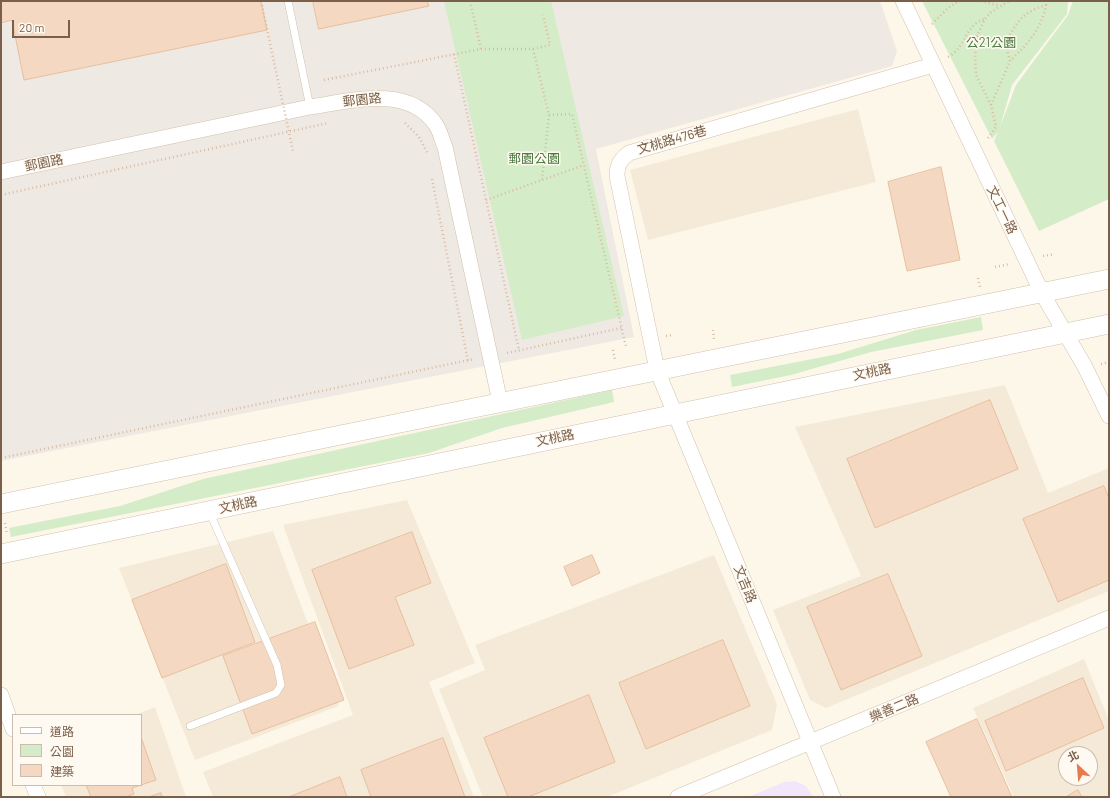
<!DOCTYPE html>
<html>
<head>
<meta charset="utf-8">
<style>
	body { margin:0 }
	#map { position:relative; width:1110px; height:798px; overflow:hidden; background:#fdf7ea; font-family:Barlow,"Noto Sans TC",sans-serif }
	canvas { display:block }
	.frame { position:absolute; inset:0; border:2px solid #7a5f4b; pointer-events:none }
	.legend { position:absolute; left:12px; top:714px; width:130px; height:72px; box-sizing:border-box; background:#fffaf1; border:1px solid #cabcaf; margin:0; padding:5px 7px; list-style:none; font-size:12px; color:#7a5f4b }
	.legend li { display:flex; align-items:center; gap:8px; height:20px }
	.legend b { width:20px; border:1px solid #cabcaf }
	.north { position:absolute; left:1058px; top:746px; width:40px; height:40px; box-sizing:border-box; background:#fffaf1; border:1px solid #cabcaf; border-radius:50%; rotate:334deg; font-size:11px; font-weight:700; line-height:16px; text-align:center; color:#7a5f4b }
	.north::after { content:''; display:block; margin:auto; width:14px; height:18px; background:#ea794c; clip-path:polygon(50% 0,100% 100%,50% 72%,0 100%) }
	.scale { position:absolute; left:12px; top:20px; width:58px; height:18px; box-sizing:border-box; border:2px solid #7a5f4b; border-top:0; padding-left:5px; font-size:12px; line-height:14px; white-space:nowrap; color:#7a5f4b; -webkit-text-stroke:3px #fffaf1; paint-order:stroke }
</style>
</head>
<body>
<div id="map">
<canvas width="1110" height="798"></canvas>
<div class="frame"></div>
<ul class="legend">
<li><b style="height:5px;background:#fff"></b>道路</li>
<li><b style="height:11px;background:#d4ecc7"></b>公園</li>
<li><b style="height:11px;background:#f4d8c1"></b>建築</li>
</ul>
<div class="north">北</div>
<div class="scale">20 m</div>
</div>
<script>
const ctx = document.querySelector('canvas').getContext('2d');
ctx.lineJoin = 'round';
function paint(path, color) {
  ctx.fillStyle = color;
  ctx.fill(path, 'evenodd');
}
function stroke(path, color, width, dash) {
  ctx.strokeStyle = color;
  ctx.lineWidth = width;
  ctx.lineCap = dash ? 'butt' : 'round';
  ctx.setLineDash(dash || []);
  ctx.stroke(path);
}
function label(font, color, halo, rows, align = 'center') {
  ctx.font = font + ' Barlow,"Noto Sans TC",sans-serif';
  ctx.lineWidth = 3;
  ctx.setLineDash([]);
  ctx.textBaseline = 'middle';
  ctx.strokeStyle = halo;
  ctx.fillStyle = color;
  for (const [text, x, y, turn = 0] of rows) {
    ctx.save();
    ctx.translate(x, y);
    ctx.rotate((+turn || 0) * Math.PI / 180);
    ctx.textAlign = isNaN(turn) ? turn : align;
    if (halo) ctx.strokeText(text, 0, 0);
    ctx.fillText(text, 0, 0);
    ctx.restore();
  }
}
paint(new Path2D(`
	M858 109 876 182 648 240 630 170Z
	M1005 385 1048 493 1109 468V591L826 708 810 700 773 610 861 576 795 427Z
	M407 500 475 663 429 682 474 797H213L203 772 353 715 283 525Z
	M273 531 339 706 195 760 119 568Z
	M714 555 777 704 772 730 607 797H483L439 689 485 670 475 645Z
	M1084 659 1109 720V797H1014L973 708ZM1066 754H1090V778H1066Z
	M155 707 186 797H66L61 785H141V715H134Z`), '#f5ead8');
paint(new Path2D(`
	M1 1H880L897 51 892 66 596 149 634 337 1 461Z`), '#efe9e3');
paint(new Path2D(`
	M795 781 806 786 813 797H748L784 782Z`), '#f4e6fa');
paint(new Path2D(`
	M444 1H551L624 316 522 340Z
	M922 1H1068L1067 14 1012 85 1000 127 1016 85 1068 15 1073 1H1109V199L1039 231 994 141 998 132 992 139Z
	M981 317 983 330 871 352 791 375 732 387 730 375 838 354 916 330Z
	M612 390 614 402 502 428 429 453 11 537 9 528 120 506 203 479Z`), '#d4ecc7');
const building = new Path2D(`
	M1 1H261L267 30 24 80 12 20 1 23Z
	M313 1H427L429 6 319 29Z
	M941 167 960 260 907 271 888 182Z
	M990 400 1018 469 875 528 847 459Z
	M1104 486 1109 498V580L1058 602 1023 519Z
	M412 532 431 583 395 597 414 645 349 669 312 570Z
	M592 555 600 573 572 586 564 567Z
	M226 564 255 642 162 678 132 600Z
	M888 574 922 656 841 690 807 607Z
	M315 622 344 700 252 734 223 656Z
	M723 640 750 706 646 749 619 683Z
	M1083 678 1104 728 1006 771 985 721Z
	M589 695 615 762 528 797H508L484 738Z
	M977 719 1012 797H951L926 742Z
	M141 737 156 780 132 788 134 794 126 797H91L86 785H141Z
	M443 738 465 797H371L361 770Z
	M340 777 347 797H289Z
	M1078 790 1082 797H1066Z
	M161 793 162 797H149Z`);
paint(building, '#f4d8c1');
stroke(building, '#e7c0a0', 1);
const service = new Path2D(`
	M288 1 310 107
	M190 726 276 693 281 685 277 665 209 511`);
const minor = new Path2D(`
	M903 1 1042 293 1085 367 1109 416
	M1 172 310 107C350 101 409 84 436 125 440 131 442 140 445 147L500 402
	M1 695 13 729
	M33 785 38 797
	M678 797 1109 618
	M833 797 657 370 617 176C617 165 620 160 629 153L933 65`);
const tertiary = new Path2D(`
	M1 504 1109 279
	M1 554 1109 324`);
stroke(service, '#d1c0ae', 8);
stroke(minor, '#d1c0ae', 16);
stroke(tertiary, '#d1c0ae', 20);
stroke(new Path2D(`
	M470 1 481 49
	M981 1 1000 6
	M932 24 948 8 959 1
	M533 49 549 115 542 180
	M454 54 519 350
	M948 57C966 48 964 25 985 19
	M324 80 481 49H533L550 45 543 15
	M991 105 1010 61 1005 43C1018 21 1021 13 1046 5 1042 29 1027 44 1010 61
	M549 115 572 114 626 347
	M405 123 419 137 428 154
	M988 138 996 127 991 105 976 75 975 58 977 36 985 19 990 13 1009 1
	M432 179 468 361
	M1 195 328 123
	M486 200 584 165
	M1043 256 1055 254
	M995 267 1010 264
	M978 278 980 287
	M713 330 714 340
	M666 336 672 335
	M613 350 615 360
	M507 353 621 328
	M1101 364 1109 362
	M1 458 474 359
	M5 523 7 534`), '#dabba3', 2.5, [1, 3]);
stroke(service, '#fff', 7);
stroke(minor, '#fff', 15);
stroke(tertiary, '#fff', 19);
stroke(new Path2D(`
	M261 1 293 151`), '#dabba3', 2.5, [1, 3]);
label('13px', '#4d7a40', '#fffaf1', [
	["公21公園",991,43],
	["郵園公園",534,159]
]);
label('13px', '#7a5f4b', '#fffaf1', [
	["郵園路",362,100,-6],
	["文桃路476巷",672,140,-16],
	["郵園路",44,163,-12],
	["文工一路",1002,210,64],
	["文桃路",872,372,-12],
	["文桃路",555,438,-12],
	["文桃路",238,505,-12],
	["文吉路",745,584,68],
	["樂善二路",894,708,-23]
]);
</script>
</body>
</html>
